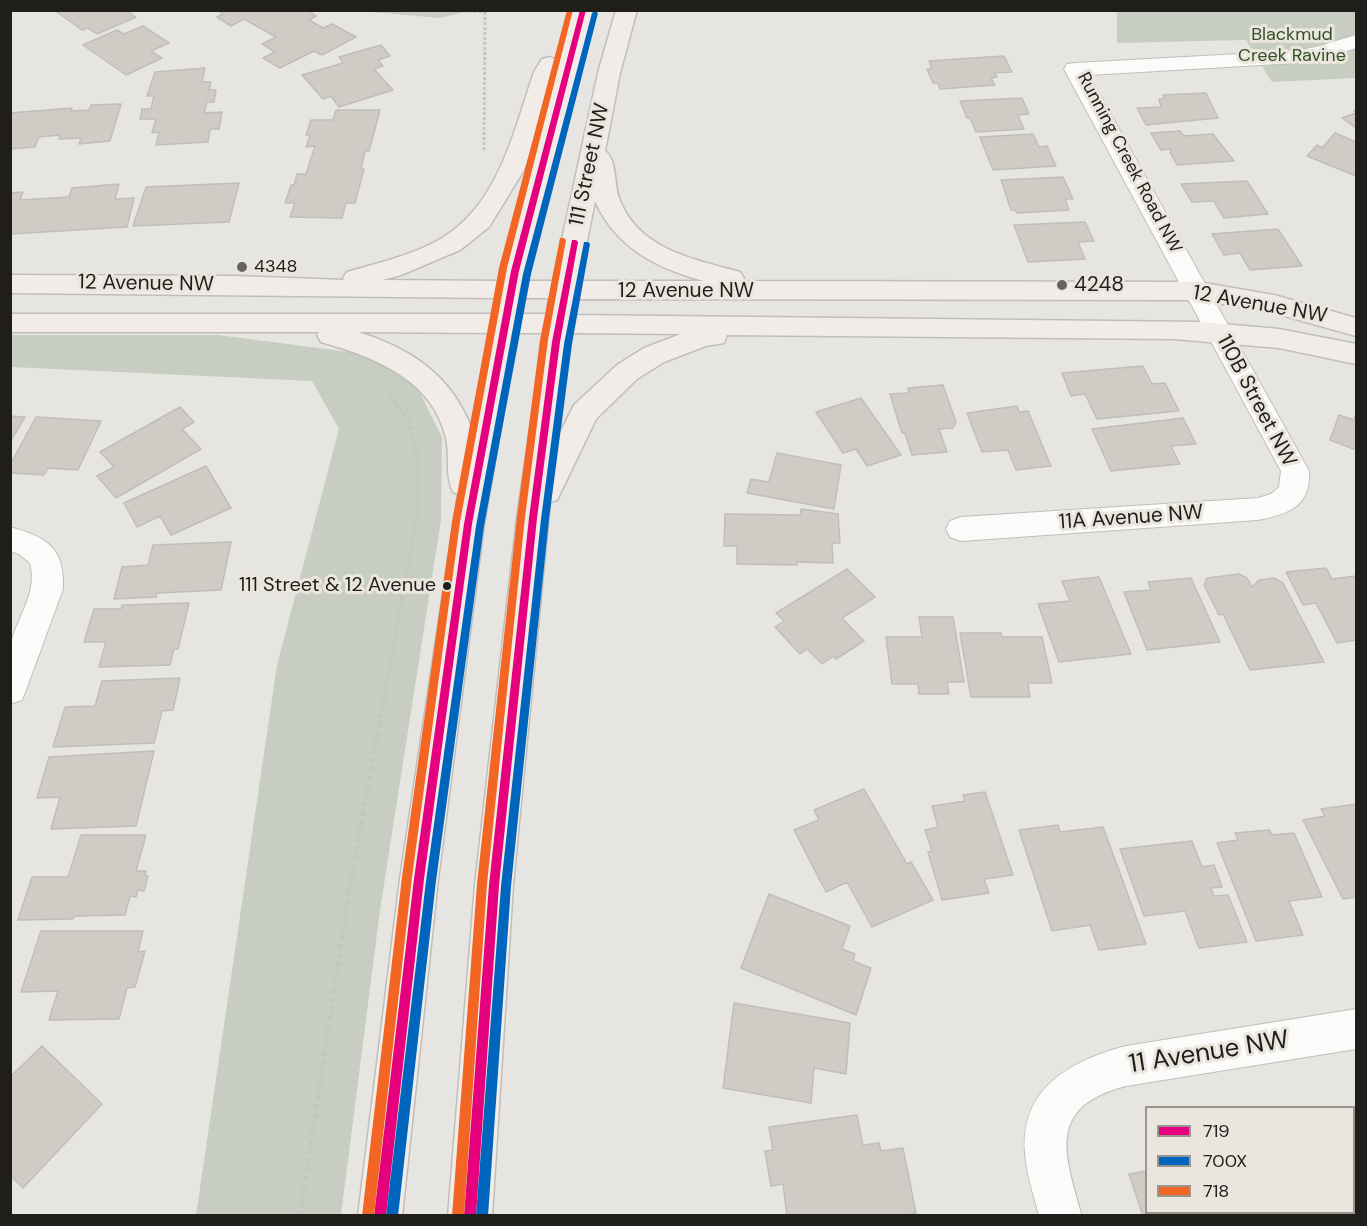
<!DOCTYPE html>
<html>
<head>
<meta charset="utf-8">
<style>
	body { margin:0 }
	#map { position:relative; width:1367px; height:1226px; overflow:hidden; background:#e7e5e1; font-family:"DM Sans",sans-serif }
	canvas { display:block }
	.frame { position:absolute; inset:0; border:12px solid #1f1e1b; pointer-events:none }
	.legend { position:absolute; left:1145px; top:1106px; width:210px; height:108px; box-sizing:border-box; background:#eae6de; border:2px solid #999690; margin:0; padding:8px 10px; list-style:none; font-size:18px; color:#1f1e1b }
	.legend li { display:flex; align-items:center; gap:12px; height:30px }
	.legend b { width:30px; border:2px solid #999690 }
</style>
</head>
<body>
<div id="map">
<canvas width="1367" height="1226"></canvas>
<div class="frame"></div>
<ul class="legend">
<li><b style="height:8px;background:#e5007d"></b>719</li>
<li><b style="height:8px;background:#0065bd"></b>700X</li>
<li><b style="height:8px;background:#f26522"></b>718</li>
</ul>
</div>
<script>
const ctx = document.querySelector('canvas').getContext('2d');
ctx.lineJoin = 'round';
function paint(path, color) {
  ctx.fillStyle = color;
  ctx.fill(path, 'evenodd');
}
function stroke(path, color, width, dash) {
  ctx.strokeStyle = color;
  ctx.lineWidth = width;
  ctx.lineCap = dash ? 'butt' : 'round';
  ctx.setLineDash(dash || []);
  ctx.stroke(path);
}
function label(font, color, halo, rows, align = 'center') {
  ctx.font = font + ' "DM Sans",sans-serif';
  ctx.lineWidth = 6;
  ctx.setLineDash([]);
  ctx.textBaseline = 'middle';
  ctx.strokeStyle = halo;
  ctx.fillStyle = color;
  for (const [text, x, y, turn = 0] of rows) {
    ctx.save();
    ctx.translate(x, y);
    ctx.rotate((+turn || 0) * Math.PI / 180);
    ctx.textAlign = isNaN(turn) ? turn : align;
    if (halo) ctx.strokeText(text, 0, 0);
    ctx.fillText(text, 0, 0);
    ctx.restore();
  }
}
paint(new Path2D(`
	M360 11V10L468 11 440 18Z
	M1117 11H1356V78L1272 82 1246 40 1117 43Z
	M11 335H218L365 354 417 387 442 437 441 520 380 910 341 1215H196L277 665 339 429 312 381 11 367Z`), '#c7cec1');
const building = new Path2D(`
	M54 10H126L136 17 97 34 88 28 82 30Z
	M217 10H306L316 16 309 20 323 28 332 24 356 37 322 55 314 51 280 68 263 58 275 52 262 44 276 37 244 19 231 26 217 17 223 14Z
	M143 26 169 43 151 51 162 58 126 75 83 45 117 30 124 34Z
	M381 45 390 56 378 60 383 66 374 69 393 90 339 107 331 96 323 99 302 75 343 63 339 57Z
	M1004 56 1012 72 994 73 997 77 991 78 995 85 940 89 938 83H933L927 69H932L929 61Z
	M205 68 202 82H211L209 90H216L214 102H207L204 113 222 112 219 129H210L208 142 156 145 159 132 152 133 156 119H140L142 109H151L154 96H147L155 72Z
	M1206 93 1218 118 1146 125 1137 108 1161 107 1159 99 1165 98 1163 95Z
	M1022 98 1029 114 1018 115 1024 129 976 132 970 118H967L960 101Z
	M121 104 110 141 79 144 81 138 59 139 60 135 39 137 35 147 10 149V113L72 108 71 111 89 110 91 105Z
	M336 110H380L369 151H365L361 169H364L355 203H346L342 218 290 217 295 203H285L291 185H294L297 174H306L315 146 306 147 310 135H306L311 120H333Z
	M1354 111H1356V128L1342 118 1356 113Z
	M1180 131 1184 136 1213 134 1234 161 1177 165 1170 152H1172L1170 149 1161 150 1151 133Z
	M1335 133 1356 142V176L1307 156 1317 145 1322 148Z
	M1033 134 1039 147 1047 146 1056 166 993 170 980 137Z
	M1063 177 1073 199H1065L1069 210 1017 213 1015 210H1011L1001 180Z
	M1247 181 1268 214 1224 218 1214 201 1192 202 1181 184Z
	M239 183 229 222 133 226 146 187Z
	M119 184 115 199 134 198 127 227 10 234V193L23 192 20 200 69 197 72 188Z
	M1085 222 1094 241 1078 242 1085 259 1028 262 1014 225Z
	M1278 229 1302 266 1250 270 1240 253 1224 255 1212 234Z
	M1143 366 1152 384 1165 383 1179 411 1097 419 1085 394 1071 396 1062 373Z
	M943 385 956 422 953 428 939 429 947 452 912 455 905 433H902L890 394 909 393 908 388Z
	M861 398 901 455 867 466 856 449 843 453 816 412Z
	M1017 406 1019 412 1028 411 1051 466 1016 470 1008 450 982 452 967 413Z
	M180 407 194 422 182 429 201 449 116 498 97 476 114 467 100 452Z
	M1356 413V450L1330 440 1339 415 1354 420Z
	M10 416 25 417 10 442Z
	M36 417 101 421 78 470 48 468 44 475 10 473V465Z
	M1183 418 1196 444 1171 446 1180 464 1111 471 1092 429Z
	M777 453 841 465 834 509 747 493 751 479 769 482Z
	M206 466 231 508 171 535 160 516 137 527 124 503Z
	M801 509 838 514 840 543H832L833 563 797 562V565L737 564V546H724L725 514 800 515Z
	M231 542 221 590 157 593 156 597 114 599 122 567 148 565 153 545Z
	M1326 568 1332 579 1356 576V640L1337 643 1316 603 1303 605 1286 572Z
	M847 569 875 597 842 618 864 641 836 659 834 656 822 664 807 649 800 654 775 627 784 621 776 613Z
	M1239 574 1247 578 1252 587 1259 580 1274 578 1283 583 1324 662 1250 670 1223 614 1219 615 1204 585 1207 578Z
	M1099 577 1131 654 1059 662 1038 604 1070 601 1062 581Z
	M1191 578 1220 642 1147 650 1124 592 1151 590 1148 582Z
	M189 603 178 649H174L170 665 99 667 106 642H84L94 609H121L122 605Z
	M919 617H953L964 682H947L949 694H919L918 684H892L886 637H922Z
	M960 633H1001L1002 637H1042L1052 683H1028L1030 697H971Z
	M180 678 173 710 162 711 154 743 53 747 65 707 95 706 102 681Z
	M154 751 136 826 51 829 60 797 37 798 49 757Z
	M864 789 907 864 911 862 933 900 872 927 847 882 826 892 794 830 819 820 814 810Z
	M985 792 1013 875 984 879 989 893 942 900 928 852 932 851 925 830 938 827 932 806 965 801 963 795Z
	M1356 804V897L1343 899 1303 820 1325 816 1321 809Z
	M1058 825 1060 832 1103 827 1146 944 1099 950 1090 925 1052 931 1019 830Z
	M1269 830 1272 835 1294 833 1322 897 1289 901 1303 935 1256 941 1217 843 1238 840 1235 833Z
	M81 835H146L136 871H146L145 876H148L144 891 138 890 136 897 130 896 125 915 74 916 73 919 18 920 32 877H68Z
	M1192 841 1202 867 1214 865 1222 887 1211 888 1214 896 1228 895 1247 942 1199 948 1185 911 1144 916 1120 849Z
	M769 894 850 926 842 949 855 954 853 961 871 968 856 1015 741 968Z
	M41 931H143L138 952 145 951 135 987 127 988 119 1019 49 1020 58 991 21 992Z
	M734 1003 850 1023 846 1074 814 1068 811 1103 723 1088Z
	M42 1046 102 1104 23 1188 10 1175V1077Z
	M857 1115 863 1145 879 1143 881 1151 903 1148 916 1213 895 1216H787L783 1184 771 1186 765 1151 773 1150 769 1127Z
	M1146 1171V1212H1298L1282 1216H1143L1129 1174Z`);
paint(building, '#d0ccc5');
stroke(building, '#c0bebb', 1.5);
const street = new Path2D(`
	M1356 35V48L1327 57 1295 63 1089 75 1309 471C1311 507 1288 514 1258 520L961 541 950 537 946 529 950 521 961 517 1258 498 1271 494 1279 487 1281 471 1064 69 1067 64 1075 63 1295 51 1316 47Z
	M10 527C47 537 65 548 63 589L26 690 22 700 10 704C10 685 7 662 11 643 18 616 38 592 30 563L19 554 10 551Z
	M1356 1009V1049L1126 1086C1046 1107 1064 1153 1082 1216H1039C1034 1195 1026 1174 1025 1152 1020 1088 1072 1060 1126 1046Z`);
const secondary = new Path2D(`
	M572 10H593L526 281H553L598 73 616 10H637L620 73 605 151C617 159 614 185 619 198 638 250 694 259 740 272L744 278 742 281 1198 282 1274 295 1356 318V336L1274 313 1198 300 576 299 574 315 1200 322 1279 329 1356 344V364L1279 348 1174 339 727 335 724 343 706 346 664 362 637 379 596 419 557 500 550 502 513 885 492 1216H448L475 885 517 518 544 333H517L484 524 438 879 402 1216H358L400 879 458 494 453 492C445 476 450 456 446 438 432 378 373 357 321 342L317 335 319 332H10V314H493L497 298 10 293V275L234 276 344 280 343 278 347 272C378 263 414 255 442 238 499 204 514 130 534 72L542 59 550 57 559 61ZM553 81 500 281 382 280 401 275 460 250 489 227 524 170ZM595 201C616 248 656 268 704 281H579ZM523 298H549L547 314H521ZM358 332 490 333 471 427C451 375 410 348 358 332ZM571 333 681 334 644 348 617 365 574 405 559 435Z`);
stroke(street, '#c0bebb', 2);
stroke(secondary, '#c0bebb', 3);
stroke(new Path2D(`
	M454 10 484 12
	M484 150 485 10`), '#c6c5c4', 3, [3, 2]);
stroke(new Path2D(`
	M382 711 418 510 417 454 408 419 388 393 392 391`), '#c6c5c4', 4, [4.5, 3]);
stroke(new Path2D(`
	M300 1216 351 879 382 709`), '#c6c5c4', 4.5, [5, 4]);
paint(street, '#fbfbfa');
paint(secondary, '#f1ece8');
paint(new Path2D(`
	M580 10H586L519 271 472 524 424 879 386 1216H374L414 879 464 524 511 271Z
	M572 240H576L578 242 560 342 537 518 499 885 476 1216H464L489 885 529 518 552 342Z`), '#e5007d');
paint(new Path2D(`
	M595 11 598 13 531 274 484 526 436 881 398 1216H386L426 881 476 526 523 274 592 13Z
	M584 242H588L590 244 572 344 549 519 511 886 488 1216H476L501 886 541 519 564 344Z`), '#0065bd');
paint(new Path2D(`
	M567 10H573L507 268 460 522 412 877 374 1215 362 1216 402 877 452 522 499 268Z
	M560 238H564L566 240 548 340 525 517 487 884 464 1215 452 1216 477 884 517 517 540 340Z`), '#f26522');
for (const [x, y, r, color] of [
	[242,267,6,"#656460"],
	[1062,285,6,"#656460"],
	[447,586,5,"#1f1e1b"]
]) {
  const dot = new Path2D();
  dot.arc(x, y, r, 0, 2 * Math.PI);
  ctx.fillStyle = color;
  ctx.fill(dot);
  stroke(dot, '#eae6de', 2);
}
label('18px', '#314f26', '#eae6de', [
	["Blackmud",1292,35],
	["Creek Ravine",1292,56]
]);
label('18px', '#1f1e1b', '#eae6de', [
	["Running Creek Road NW",1129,163,62]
]);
label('18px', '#1f1e1b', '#eae6de', [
	["4348",254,267]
], 'left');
label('20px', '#1f1e1b', '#eae6de', [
	["111 Street & 12 Avenue",436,586]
], 'right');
label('21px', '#1f1e1b', '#eae6de', [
	["111 Street NW",590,165,-78],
	["12 Avenue NW",146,284,1],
	["12 Avenue NW",686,291],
	["12 Avenue NW",1260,305,10],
	["110B Street NW",1256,401,62],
	["11A Avenue NW",1131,518,-4]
]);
label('21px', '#1f1e1b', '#eae6de', [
	["4248",1074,285]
], 'left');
label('26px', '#1f1e1b', '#eae6de', [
	["11 Avenue NW",1209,1053,-9]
]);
</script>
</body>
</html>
